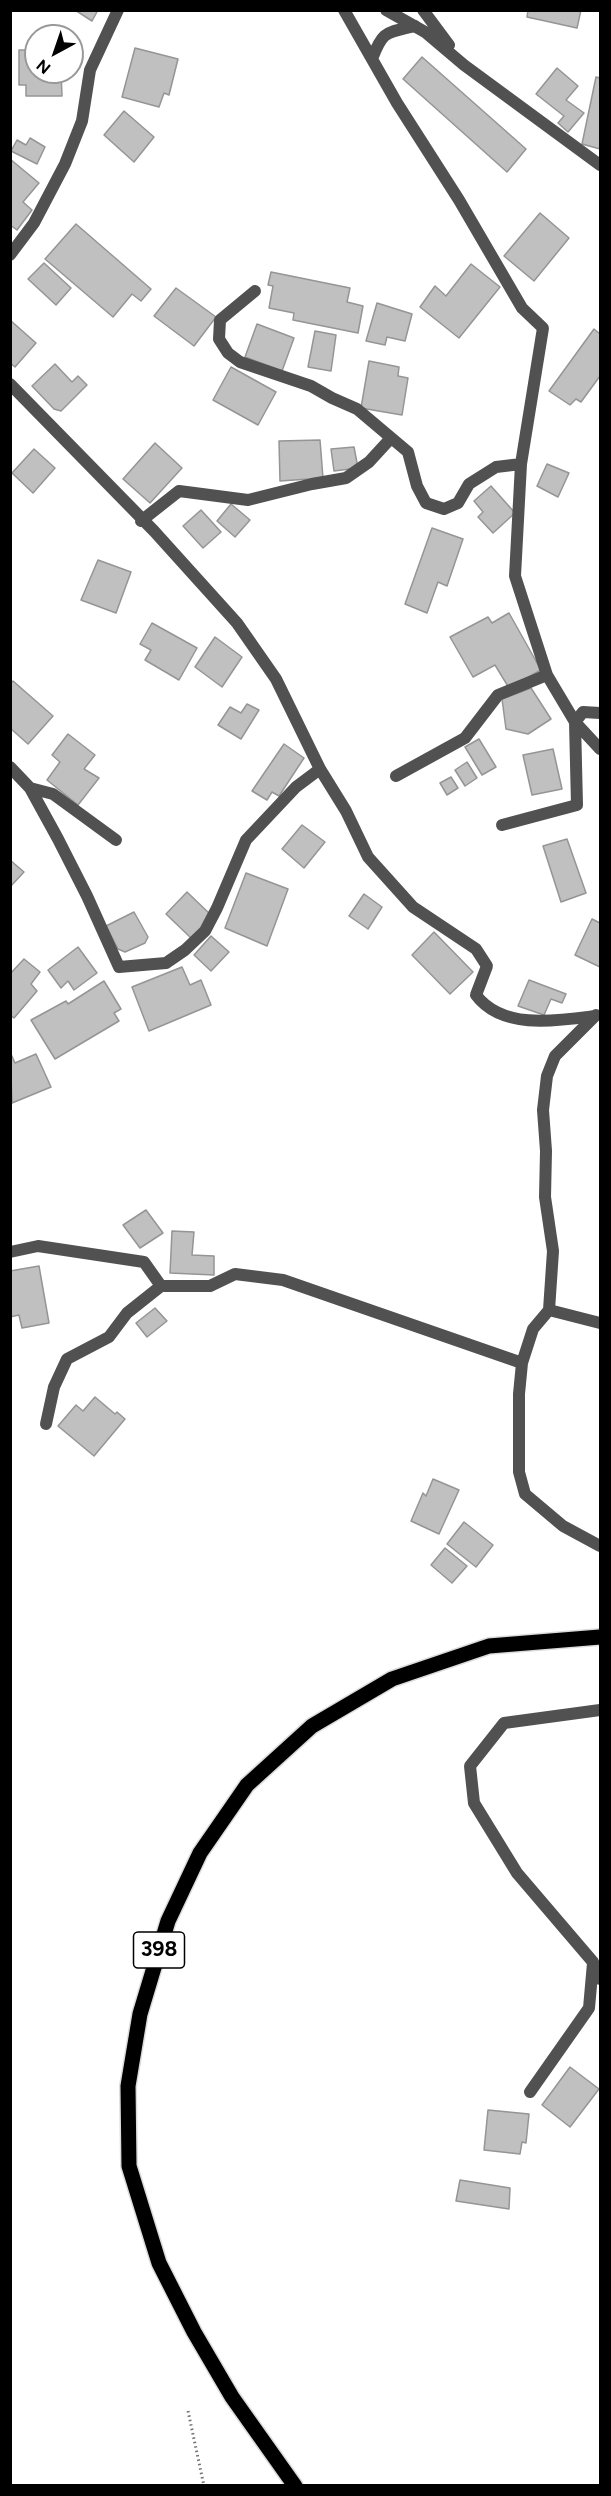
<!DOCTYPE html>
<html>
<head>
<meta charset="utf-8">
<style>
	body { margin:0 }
	#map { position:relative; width:611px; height:2496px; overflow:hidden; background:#fff; font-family:Figtree,sans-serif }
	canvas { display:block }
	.frame { position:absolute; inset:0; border:12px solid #000; pointer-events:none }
	.north { position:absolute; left:24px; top:24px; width:60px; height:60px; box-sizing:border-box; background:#fff; border:2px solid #999; border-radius:50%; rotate:220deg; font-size:16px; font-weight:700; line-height:24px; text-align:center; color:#000 }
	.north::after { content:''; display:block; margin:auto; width:21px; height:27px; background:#000; clip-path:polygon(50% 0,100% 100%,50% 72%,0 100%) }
</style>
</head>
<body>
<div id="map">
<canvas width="611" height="2496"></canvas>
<div class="frame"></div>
<div class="north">N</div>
</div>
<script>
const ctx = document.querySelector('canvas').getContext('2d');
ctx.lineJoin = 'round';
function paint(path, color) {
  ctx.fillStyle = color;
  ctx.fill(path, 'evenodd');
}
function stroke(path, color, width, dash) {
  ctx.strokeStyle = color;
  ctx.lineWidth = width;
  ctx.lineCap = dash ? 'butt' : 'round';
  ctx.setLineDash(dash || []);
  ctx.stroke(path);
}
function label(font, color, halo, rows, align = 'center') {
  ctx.font = font + ' Figtree,sans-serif';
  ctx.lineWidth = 6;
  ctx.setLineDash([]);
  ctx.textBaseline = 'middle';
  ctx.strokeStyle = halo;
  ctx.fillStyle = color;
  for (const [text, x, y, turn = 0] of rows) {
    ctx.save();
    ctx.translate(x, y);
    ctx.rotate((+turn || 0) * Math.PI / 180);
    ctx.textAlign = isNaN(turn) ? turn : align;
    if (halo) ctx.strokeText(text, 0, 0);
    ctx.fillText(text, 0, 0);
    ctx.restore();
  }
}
const building = new Path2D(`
	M75 10H98L92 21Z
	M528 10H581L577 28 527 17Z
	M135 48 178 59 169 95 164 93 159 107 122 97Z
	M19 50H36V72H61L62 96H26V85H19Z
	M422 57 526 149 507 172 403 79Z
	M557 68 578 86 566 100 584 113 568 132 558 123 564 116 536 94Z
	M596 77 600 78V149L582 144Z
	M124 111 154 137 134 162 104 135Z
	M30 138 45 147 37 164 11 151 17 140 26 145Z
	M10 159 39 183 23 202 32 210 17 230 10 225Z
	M540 213 569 238 534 281 504 256Z
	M76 224 151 289 141 301 132 294 113 317 45 259Z
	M44 263 71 288 56 305 28 279Z
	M471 264 500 287 459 338 420 307 435 286 446 296Z
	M271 272 350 288 347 302 363 306 358 333 293 320 294 313 269 308 273 286 268 285Z
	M176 288 216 317 194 346 154 316Z
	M377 303 412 314 405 341 387 337 385 345 366 341Z
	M10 320 36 343 15 367 10 363Z
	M257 324 294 338 282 371 245 357Z
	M594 329 600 334V376L581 402 576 399 570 405 549 391Z
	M315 331 336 335 331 371 308 367Z
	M369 361 399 367 398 376 408 378 402 415 361 408Z
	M55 364 72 382 78 376 87 385 61 411 54 409 32 386Z
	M231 367 276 392 258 425 213 400Z
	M320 440 323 478 280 481 279 441Z
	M155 443 182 468 150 503 123 479Z
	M354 447 358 468 334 471 331 449Z
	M34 449 55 468 33 493 12 473Z
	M547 464 569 473 558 497 537 486Z
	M491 486 515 513 493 533 478 517 483 512 474 501Z
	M231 504 250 520 235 537 217 521Z
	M201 510 221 532 203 548 183 526Z
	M432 528 463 539 447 586 438 582 427 613 405 604Z
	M98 560 131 572 116 613 81 600Z
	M509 613 541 670 509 688 495 665 473 677 450 637 488 617 492 623Z
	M152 623 197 648 179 680 145 660 151 650 140 644Z
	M215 637 242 657 222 687 195 667Z
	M13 681 53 716 28 744 10 728V684Z
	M531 688 551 719 528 734 506 729 502 699Z
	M247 704 259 710 241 739 218 725 230 707 241 713Z
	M68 734 95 755 84 769 99 778 78 805 47 780 60 762 52 755Z
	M479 739 496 767 482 775 465 747Z
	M284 744 304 758 279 796 272 792 267 800 252 791Z
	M553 749 562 789 532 795 523 755Z
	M467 762 477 778 465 786 455 770Z
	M451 777 458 788 447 795 440 783Z
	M302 825 325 842 304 868 282 849Z
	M567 839 586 893 561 902 543 846Z
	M10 860 24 872 10 887Z
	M246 873 288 889 267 946 225 928Z
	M187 892 212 916 191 938 166 914Z
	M364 894 382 907 368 929 349 916Z
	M134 912 148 937 145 943 125 952 118 949 106 926Z
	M592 919 600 923V967L575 955Z
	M434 932 473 972 450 994 412 955Z
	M211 936 229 952 211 971 194 955Z
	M78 947 97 973 74 990 68 981 61 988 48 970Z
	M24 959 40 972 31 984 37 991 14 1018 10 1015V974Z
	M182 967 190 985 201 980 211 1005 149 1031 132 987Z
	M529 980 566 994 562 1003 551 999 544 1015 518 1006Z
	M104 981 121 1009 114 1013 119 1021 55 1059 31 1020 66 1001 68 1004Z
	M10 1052 15 1063 36 1054 51 1087 12 1103Z
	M146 1210 163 1233 140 1248 123 1225Z
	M172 1231 194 1232 192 1255 214 1256V1275L170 1273Z
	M39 1266 49 1323 22 1328 19 1315 10 1317V1271Z
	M155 1308 167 1321 147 1337 136 1323Z
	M95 1397 115 1414 117 1412 125 1419 94 1456 58 1426 76 1405 83 1411Z
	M433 1479 459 1490 439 1534 411 1521 423 1493 426 1496Z
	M464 1522 493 1545 476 1567 447 1544Z
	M445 1548 467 1566 452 1583 431 1565Z
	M570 2067 599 2089 570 2127 542 2105Z
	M488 2110 529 2114 526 2143 522 2142 520 2154 484 2150Z
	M460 2180 510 2188 509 2209 456 2201Z`);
paint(building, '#c0c0c0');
stroke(building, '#959595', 1.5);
const primary = new Path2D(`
	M295 2486 232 2397 194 2332 159 2263 129 2166 128 2086 140 2014 168 1921 200 1853 247 1785 312 1726 392 1679 489 1646 600 1637`);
stroke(primary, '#dbdbdb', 18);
stroke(new Path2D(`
	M188 2411 204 2486`), '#737373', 3, [1.5, 3]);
stroke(new Path2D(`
	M344 10 397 103 459 200 522 308 543 328 521 464 515 576 547 675 575 722 600 749
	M372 59C383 30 386 33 415 26
	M255 291 220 320 219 339 228 353 240 362 311 386 332 398 357 409 408 452 417 486 426 503 444 509 458 503 469 484 496 467 521 464
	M10 384 154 531 237 623 276 679 320 769 346 811 368 857 413 907 476 949 487 966 476 995C502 1030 557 1021 595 1016
	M141 521 179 491 248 500 312 484 346 478 369 462 391 438
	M10 767 30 788 58 839 87 896 119 967 166 963 185 950 205 931 217 908 246 840 296 787 320 769
	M396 776 465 738 498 695 547 675
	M30 788 53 794 116 840
	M502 825 577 805 575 722 583 712 600 713
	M596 1015 555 1056 547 1076 543 1110 546 1151 545 1197 553 1251 549 1310 533 1329 522 1363 519 1394V1472L525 1494 563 1526 600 1546
	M10 1252 38 1246 144 1262 161 1286H210L235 1274 283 1280 522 1363
	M549 1310 600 1323
	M46 1424 54 1387 67 1359 109 1337 127 1313 161 1286
	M600 1710 504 1723 470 1766 474 1803 517 1873 593 1962 600 1979
	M530 2092 589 2008 593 1963`), '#515151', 12);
stroke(new Path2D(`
	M386 10 425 32 464 65 600 165
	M423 10 449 45
	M10 255 34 223 65 164 82 121 90 70 118 10`), '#515151', 12);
stroke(primary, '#000', 15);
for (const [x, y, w] of [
	[159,1950,51]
]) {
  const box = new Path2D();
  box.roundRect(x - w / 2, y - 18, w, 36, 4.5);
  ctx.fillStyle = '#fff';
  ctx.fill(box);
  stroke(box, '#000', 1.5);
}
label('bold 21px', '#000', null, [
	["398",159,1950]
]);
</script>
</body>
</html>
